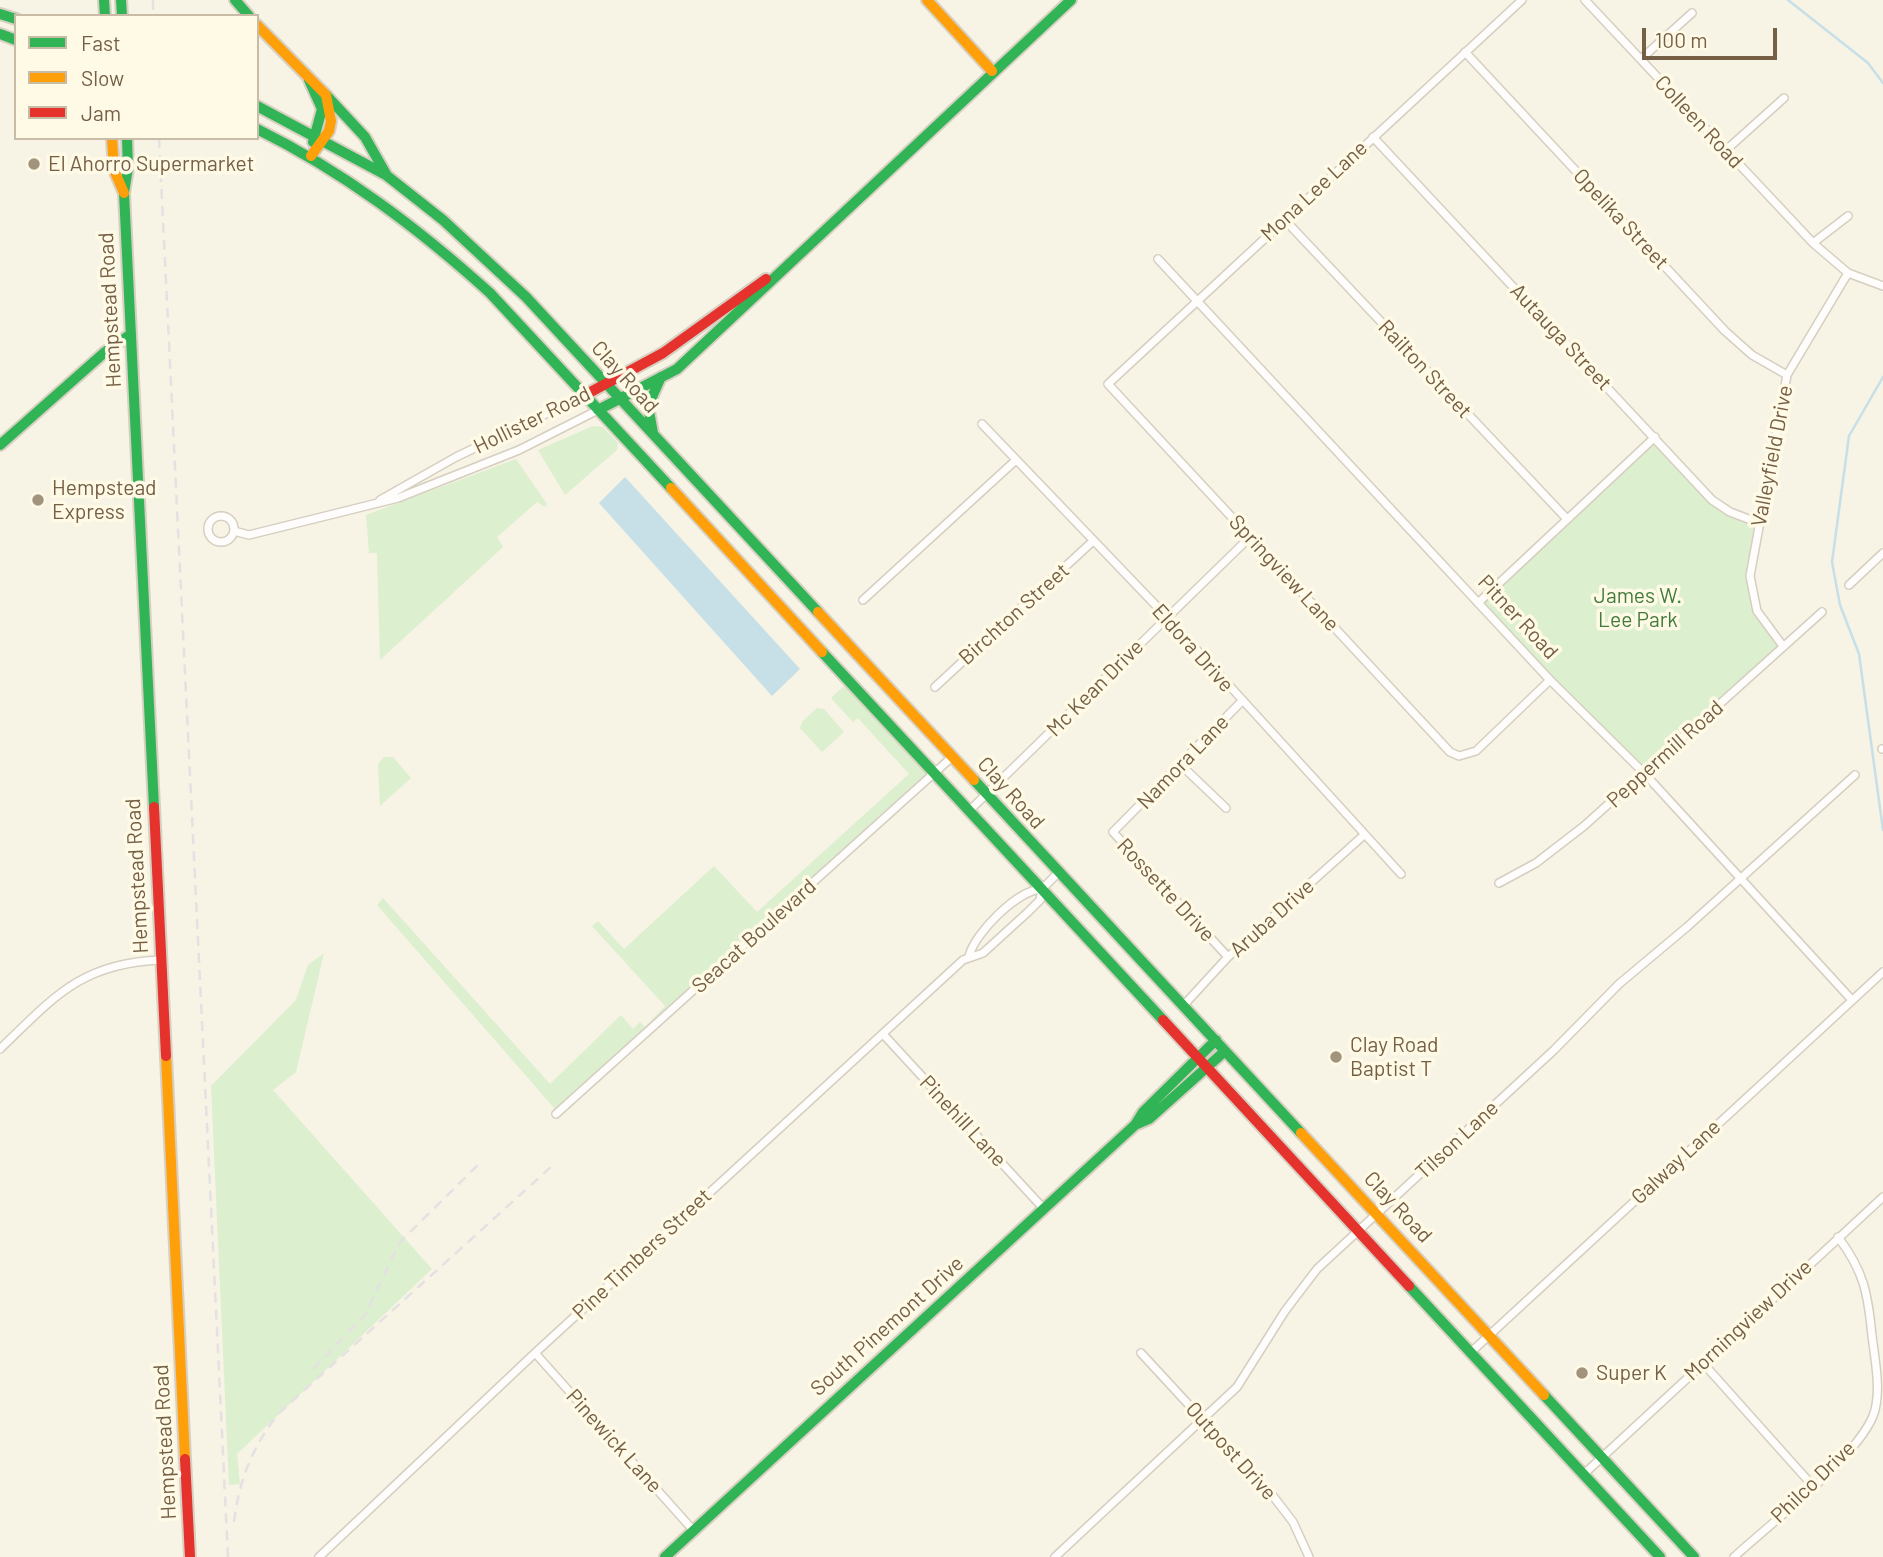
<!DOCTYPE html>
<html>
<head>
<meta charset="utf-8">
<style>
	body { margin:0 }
	#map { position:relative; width:1883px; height:1557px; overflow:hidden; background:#f7f3e5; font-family:Barlow,sans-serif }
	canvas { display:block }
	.legend { position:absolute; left:14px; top:14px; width:245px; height:126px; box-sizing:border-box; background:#fffae6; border:2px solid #c8bca6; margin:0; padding:9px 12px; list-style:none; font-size:21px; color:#755f45 }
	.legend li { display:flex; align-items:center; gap:14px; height:35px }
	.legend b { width:35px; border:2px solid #c8bca6 }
	.scale { position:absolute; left:1642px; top:28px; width:135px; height:32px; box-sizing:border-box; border:4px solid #755f45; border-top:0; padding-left:9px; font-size:21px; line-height:24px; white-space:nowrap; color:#755f45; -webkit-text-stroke:5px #fffae6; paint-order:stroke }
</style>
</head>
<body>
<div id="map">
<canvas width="1883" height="1557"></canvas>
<ul class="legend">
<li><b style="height:9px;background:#30b455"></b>Fast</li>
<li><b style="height:9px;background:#ff9f0a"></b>Slow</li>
<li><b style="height:9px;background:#e5322d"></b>Jam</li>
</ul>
<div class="scale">100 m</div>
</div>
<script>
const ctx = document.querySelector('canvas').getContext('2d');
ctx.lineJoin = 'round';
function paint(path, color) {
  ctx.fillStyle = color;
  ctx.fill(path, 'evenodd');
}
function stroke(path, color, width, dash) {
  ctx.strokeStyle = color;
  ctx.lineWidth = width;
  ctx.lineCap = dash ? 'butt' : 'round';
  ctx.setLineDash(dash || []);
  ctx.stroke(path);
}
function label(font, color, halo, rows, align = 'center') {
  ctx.font = font + ' Barlow,sans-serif';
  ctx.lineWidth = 7;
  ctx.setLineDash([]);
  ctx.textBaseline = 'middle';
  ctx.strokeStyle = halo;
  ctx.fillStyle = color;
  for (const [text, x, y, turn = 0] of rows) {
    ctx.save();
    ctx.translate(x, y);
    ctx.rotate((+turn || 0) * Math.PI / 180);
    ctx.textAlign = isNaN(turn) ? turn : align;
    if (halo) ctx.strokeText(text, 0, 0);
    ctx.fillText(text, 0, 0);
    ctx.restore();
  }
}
paint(new Path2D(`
	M593 426 603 427 618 443 617 450 565 495 538 450Z
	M1655 437 1712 500 1759 523 1750 576 1753 600 1783 646 1644 773 1478 603Z
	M516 459 547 504 545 507 537 502 497 537 503 547 380 660 377 553H369L366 515Z
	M845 685 927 774 555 1109 377 905 383 898 550 1084 621 1015 633 1029 640 1022 645 1027 665 1006 592 926 598 921 624 949 714 866 757 912 909 774 858 718 853 722 831 698Z
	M817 708 824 709 844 732 822 752 800 728 802 722Z
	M384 757H393L411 778 380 806 378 764Z
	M324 953 296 1072 273 1090 432 1269 237 1454 240 1484 229 1485 211 1086 296 1000 308 965Z`), '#dcefce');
paint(new Path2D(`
	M625 477 800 669 772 696 599 503Z`), '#c7dfe7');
stroke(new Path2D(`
	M1788 0 1868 63 1883 83
	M1883 377 1849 436 1832 562 1840 605 1859 654 1883 830`), '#c7dfe7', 2.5);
const street = new Path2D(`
	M1522 0 1108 384 1450 752 1459 756 1476 751 1550 680
	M1585 0 1813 243 1848 273 1883 286
	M1465 52 1725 331 1752 355 1787 375
	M1641 59 1692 13
	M1373 137 1712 500 1730 512 1759 523
	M1725 151 1784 98
	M1284 219 1567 519
	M1813 243 1848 216
	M1158 259 1550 680 1644 773 1851 999
	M982 424 1166 616 1401 874
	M380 500 456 457 585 395
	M208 529a13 13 0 1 1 26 0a13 13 0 1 1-26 0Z
	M234 531 249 535 398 498 519 450 598 410
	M1849 585 1883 553
	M863 600 1016 460
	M1478 603 1655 437
	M1783 646 1757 611 1750 576 1787 375 1848 273
	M935 687 1093 541
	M1882 749H1883
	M1181 765 1226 808
	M970 810 1250 537
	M1499 883 1536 863 1584 826 1822 612
	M969 956C975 933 1017 890 1042 889
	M1228 957 1113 832 1242 701
	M1183 1006 1228 957 1364 835
	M883 1034 1043 1208
	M0 1049C54 997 81 963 161 960
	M556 1114 952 757
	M535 1353 693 1530
	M1141 1353 1273 1496 1293 1522 1309 1557
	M1470 1353 1883 972
	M1702 1362 1812 1485
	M1584 1474 1883 1197
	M319 1557 535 1353 963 960 983 953 1028 912 1040 900 1042 889 1058 873
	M1055 1557 1237 1387 1285 1311 1317 1269 1554 1050 1619 984 1687 927 1855 775
	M1734 1557C1770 1524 1856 1458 1873 1416 1882 1393 1875 1360 1872 1336 1868 1294 1864 1271 1838 1237`);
const fast = new Path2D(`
	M104 0 105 16
	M121 0 122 16
	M235 0 249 16
	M0 14 16 19
	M0 34 16 40
	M309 80 322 109 313 142
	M326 95 365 137 386 174
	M257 106 386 175 443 220 526 297 818 612
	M257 129C344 172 418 228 490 293L671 488
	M127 138 128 168 124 193 154 807
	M598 410 677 369 1071 0
	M653 433 648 406 661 377
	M0 445 105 352 131 334
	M822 652 1163 1020
	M974 780 1301 1133
	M1135 1125 1149 1119 1225 1051
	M1409 1286 1660 1557
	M1544 1395 1694 1557
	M665 1557 1135 1125 1143 1112 1216 1040`);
const slow = new Path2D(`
	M927 0 992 71
	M257 25 326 95 331 121 329 131 311 156
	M112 138 114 170 124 193
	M671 488 822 652
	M818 612 974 780
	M166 1056 185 1459
	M1301 1133 1544 1395`);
const jam = new Path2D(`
	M585 395 663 353 766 279
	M154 807 166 1056
	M1163 1020 1409 1286
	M185 1459 190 1557`);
stroke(street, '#d6cfc1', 10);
stroke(fast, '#d7d0c2', 14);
stroke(slow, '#d7d0c2', 14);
stroke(jam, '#d7d0c2', 14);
stroke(street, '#fefdfb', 7);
stroke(fast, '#30b455', 10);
stroke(slow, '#ff9f0a', 10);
stroke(jam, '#e5322d', 10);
stroke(new Path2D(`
	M153 0V16
	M159 138 228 1557
	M313 1369 365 1315 399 1243 483 1160
	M234 1522C239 1480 252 1448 278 1414L552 1166`), '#e5e1e3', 2.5, [10, 7]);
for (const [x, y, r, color] of [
	[34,164,7,"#a2937d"],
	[38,500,7,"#a2937d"],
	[1336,1057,7,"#a2937d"],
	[1582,1373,7,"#a2937d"]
]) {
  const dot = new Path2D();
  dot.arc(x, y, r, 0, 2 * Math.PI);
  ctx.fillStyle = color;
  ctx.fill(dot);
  stroke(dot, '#fffae6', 2.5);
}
label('21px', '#755f45', '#fffae6', [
	["Colleen Road",1699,122,47],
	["Mona Lee Lane",1314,191,-43],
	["Opelika Street",1621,219,47],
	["Hempstead Road",110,310,-93],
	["Autauga Street",1561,337,47],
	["Railton Street",1425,369,47],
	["Clay Road",625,377,48],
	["Hollister Road",532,420,-26],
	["Valleyfield Drive",1772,456,-79],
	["Springview Lane",1284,573,47],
	["Birchton Street",1014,614,-42],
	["Pitner Road",1518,617,47],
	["Eldora Drive",1193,648,48],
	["Mc Kean Drive",1095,688,-45],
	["Peppermill Road",1665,754,-42],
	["Namora Lane",1183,762,-46],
	["Clay Road",1011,793,48],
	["Hempstead Road",137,876,-93],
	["Rossette Drive",1166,890,47],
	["Aruba Drive",1272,918,-42],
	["Seacat Boulevard",754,936,-42],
	["Pinehill Lane",963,1121,47],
	["Tilson Lane",1457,1140,-43],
	["Galway Lane",1676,1162,-43],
	["Clay Road",1398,1207,47],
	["Pine Timbers Street",642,1254,-43],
	["Morningview Drive",1748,1320,-43],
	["South Pinemont Drive",887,1326,-42],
	["Pinewick Lane",614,1441,48],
	["Hempstead Road",165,1442,-93],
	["Outpost Drive",1231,1451,48],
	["Philco Drive",1813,1482,-44]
]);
label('21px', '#755f45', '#fffae6', [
	["El Ahorro Supermarket",48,164],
	["Hempstead",52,488],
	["Express",52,512],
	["Clay Road",1350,1045],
	["Baptist T",1350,1069],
	["Super K",1596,1373]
], 'left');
label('21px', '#427c3c', '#fffae6', [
	["James W.",1638,596],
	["Lee Park",1638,620]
]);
</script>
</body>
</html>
